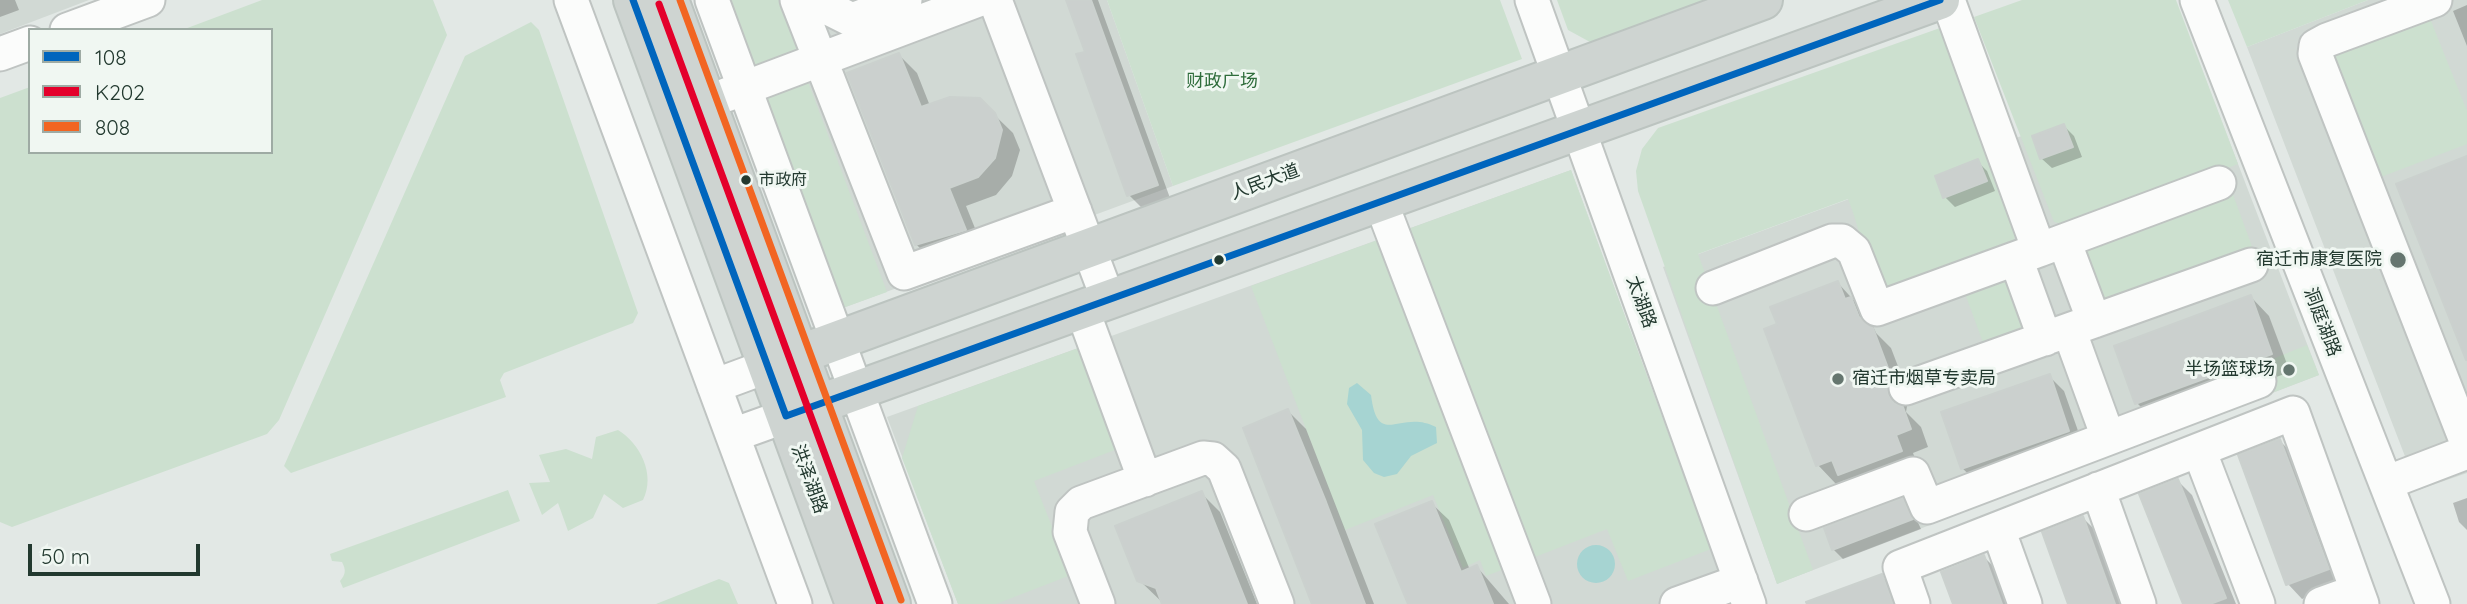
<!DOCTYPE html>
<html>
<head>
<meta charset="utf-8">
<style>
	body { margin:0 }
	#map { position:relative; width:2467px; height:604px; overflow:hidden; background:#e2e8e5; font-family:Quicksand,sans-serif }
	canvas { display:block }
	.legend { position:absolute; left:28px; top:28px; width:245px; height:126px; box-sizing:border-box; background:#f0f7f2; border:2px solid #9eaba4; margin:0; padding:9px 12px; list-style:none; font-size:21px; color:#22392f }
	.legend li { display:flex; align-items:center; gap:14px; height:35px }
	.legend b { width:35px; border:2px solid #9eaba4 }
	.scale { position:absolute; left:28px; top:544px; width:172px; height:32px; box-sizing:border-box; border:4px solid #22392f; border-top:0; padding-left:9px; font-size:21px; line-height:24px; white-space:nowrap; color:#22392f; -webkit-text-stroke:5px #f0f7f2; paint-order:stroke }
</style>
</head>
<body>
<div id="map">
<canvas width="2467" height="604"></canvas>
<ul class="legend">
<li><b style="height:9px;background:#0065bd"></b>108</li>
<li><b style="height:9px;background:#e4002b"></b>K202</li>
<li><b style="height:9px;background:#f26522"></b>808</li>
</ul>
<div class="scale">50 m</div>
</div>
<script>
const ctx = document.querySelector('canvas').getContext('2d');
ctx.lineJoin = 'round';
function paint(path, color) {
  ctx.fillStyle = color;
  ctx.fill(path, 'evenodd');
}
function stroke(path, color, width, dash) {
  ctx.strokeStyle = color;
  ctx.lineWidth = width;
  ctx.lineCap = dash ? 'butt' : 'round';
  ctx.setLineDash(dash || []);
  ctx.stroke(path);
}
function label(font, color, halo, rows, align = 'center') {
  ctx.font = font + ' Quicksand,"Noto Sans SC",sans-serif';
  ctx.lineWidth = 6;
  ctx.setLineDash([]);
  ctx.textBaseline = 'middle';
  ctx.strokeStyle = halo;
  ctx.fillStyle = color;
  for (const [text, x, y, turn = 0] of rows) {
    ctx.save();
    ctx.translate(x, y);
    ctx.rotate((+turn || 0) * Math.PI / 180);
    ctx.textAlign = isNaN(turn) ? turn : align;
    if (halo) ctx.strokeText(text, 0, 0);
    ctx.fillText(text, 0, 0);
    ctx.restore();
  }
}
paint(new Path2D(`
	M0 0H89L0 34Z
	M730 0H1107L1173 186 840 309Z
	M2368 0H2467V473L2418 490 2247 47Z
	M2202 70 2319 375 1777 584 1663 267Z
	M1571 170 1731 604H958L887 417Z`), '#d1d9d4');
paint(new Path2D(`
	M262 0H433L447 35 279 420 267 434 12 527 0 522V98L30 87V152H271V30H182Z
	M730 0H785L806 49 754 69Z
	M1107 0H1500L1522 59 1173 186Z
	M1557 0H1706L1590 42 1568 30Z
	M2022 0H2176L2238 164 2074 226 2054 222 1974 17Z
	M2228 0H2368L2247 47Z
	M2427 11 2467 111V144L2381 177 2331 51Z
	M531 22 539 30 638 313 633 323 504 373 500 380 506 397 291 473 284 466 465 56Z
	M1940 28 2015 234 2014 241 2007 247 1890 287C1868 276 1858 222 1848 199L1698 254 1813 570 1777 584 1638 191 1636 171 1642 149 1658 128Z
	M808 82 887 292 840 309 765 98Z
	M1571 170 1711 549 1628 581 1607 529 1486 576 1480 560 1463 568 1433 495 1345 530 1251 286Z
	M2231 189 2254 252 2111 304 2096 300 2078 250Z
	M2010 271 2032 331 1985 348 1963 288Z
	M2307 345 2319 375 2269 394 2258 365Z
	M1084 346 1120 448 1034 481 1071 575 996 604H958L902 458 918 406Z
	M618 430C640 443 656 475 643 500L623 508 604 494 593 518 568 531 558 503 542 515 529 483 550 482 539 455 566 449 592 459 596 437Z
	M508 490 520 521 343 588 340 581C346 574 346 570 342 562L332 561 330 554Z
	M719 579 729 583 738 604H656Z`), '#cce0cf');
paint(new Path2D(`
	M1357 383 1371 395C1378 450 1400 408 1436 427L1437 443 1411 456 1397 474 1384 477 1374 473 1363 460 1362 430 1347 404 1349 388Z
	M1577 564a19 19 0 1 1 38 0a19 19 0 1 1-38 0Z`), '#a6d4d2');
paint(new Path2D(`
	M0 0H15L19 10 0 17Z
	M1068 0H1098L1170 198 1142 208 1129 195 1088 53Z
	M2467 5V46L2453 11Z
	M899 55 917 73 930 106 979 100 1013 133 1020 150 1012 176 996 195 966 206 983 248 934 263 916 244Z
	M2064 126 2074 136 2082 157 2052 168 2042 159 2034 137Z
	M1977 161 1987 171 1995 191 1955 207 1945 197Z
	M1838 283 1869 317 1876 333 1891 348 1909 395 1906 412 1921 427 1928 447 1913 453 1919 469 1857 493 1845 480 1836 484 1818 465 1767 330 1779 325Z
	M2251 297 2269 316 2290 372 2155 421 2137 403Z
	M2049 376 2064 391 2083 445 1977 482 1962 468Z
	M1288 411 1306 429 1374 604H1313Z
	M2280 441 2294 455 2342 584 2302 599 2288 584Z
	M2178 481 2192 495 2236 604H2185Z
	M1201 493 1220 512 1257 604H1164L1139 580Z
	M2467 498V530L2459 522 2453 503Z
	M1902 501 1912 510 1921 529 1843 559 1833 549Z
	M1431 503 1449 520 1470 570 1477 567 1509 604H1410Z
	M2083 518 2099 534 2124 604H2069Z
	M1984 557 2000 573 2011 604H1955Z
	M1881 576 1900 594 1903 604H1844Z`), '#0003');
const building = new Path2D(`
	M1066 0H1091L1158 185 1127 196 1076 54 1085 52Z
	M899 53 921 107 950 97 980 98 995 113 1002 130 995 158 978 177 949 188 966 230 915 245 847 73Z
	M2064 124 2073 147 2040 159 2032 136Z
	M2467 156V360H2466L2396 184Z
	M1978 159 1987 181 1943 198 1935 176Z
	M1838 281 1845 299 1851 297 1859 317 1873 328 1891 376 1887 385 1888 395 1894 403 1903 407 1911 429 1896 435 1902 451 1838 475 1832 460 1816 466 1764 329 1777 324 1770 307Z
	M2251 295 2272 354 2135 404 2114 346Z
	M2050 374 2069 431 1961 469 1941 412Z
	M1288 409 1326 502 1365 604H1312L1243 428Z
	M2280 439 2329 569 2286 585 2238 455Z
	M2178 479 2226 598 2210 604H2183L2139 494Z
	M1202 491 1247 604H1162L1156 588 1137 581 1115 526Z
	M1902 498 1913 519 1832 550 1824 528Z
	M1432 501 1461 572 1477 565 1493 604H1408L1375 524Z
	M2083 516 2115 604H2068L2042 532Z
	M1984 555 2002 604H1953L1941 572Z
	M1882 574 1893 604H1807L1806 602Z`);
paint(building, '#cbd0ce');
stroke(building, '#cbd1ce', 2);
const minor = new Path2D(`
	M571 0 795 604
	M712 0 935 604
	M797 0 904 273 1075 211
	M995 0 1108 299
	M1532 0 1749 604
	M1948 0 2039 250 2219 183
	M2197 0 2433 604
	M2435 0 2327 40 2316 46 2315 54 2467 443
	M828 8 852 20 905 0
	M67 30 148 0
	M0 54 30 43
	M726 95 978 0
	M1380 200 1534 604
	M2064 241 2094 321
	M2016 259 2045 339
	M1713 288 1832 241H1842L1854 251 1877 309 2039 250
	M1082 309 1145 480
	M2069 330 2108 437
	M714 386 768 366
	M1906 388 2251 265
	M733 435 786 416
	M2199 450 2258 604
	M2386 483 2467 452
	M2098 489 2139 604
	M1806 514 1913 474 1927 507 2259 381
	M1998 529 2025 604
	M1098 604 1070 532 1072 512 1081 503 1203 458 1213 459 1224 469 1277 604
	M1677 604 1741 581
	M1913 604 1900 567 2293 413 2362 604
	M2321 604 2357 591`);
const major = new Path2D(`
	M633 0 855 604
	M669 0 891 604
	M768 366 1763 0
	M786 416 1940 0`);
stroke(minor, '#bfc4c2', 37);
stroke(major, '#bcc4c0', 42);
stroke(minor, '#fbfcfb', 33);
stroke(major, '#ced4d1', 38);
stroke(new Path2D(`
	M633 0 786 416 1940 0`), '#0065bd', 7);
stroke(new Path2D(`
	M659 4 880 604`), '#e4002b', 7);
stroke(new Path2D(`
	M680 0 901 600`), '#f26522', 7);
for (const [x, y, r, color] of [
	[746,180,6,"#22392f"],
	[1219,260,6,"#22392f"],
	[2398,260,9,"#65766f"],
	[2289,370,7,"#65766f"],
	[1838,379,7,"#65766f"]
]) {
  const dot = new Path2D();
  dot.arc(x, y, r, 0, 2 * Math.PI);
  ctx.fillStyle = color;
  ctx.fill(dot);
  stroke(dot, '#f0f7f2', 2.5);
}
label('16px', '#22392f', '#f0f7f2', [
	["市政府",759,180]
], 'left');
label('18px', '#2f6d3c', '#f0f7f2', [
	["财政广场",1222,82]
]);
label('18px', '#22392f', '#f0f7f2', [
	["人民大道",1265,182,-20],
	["太湖路",1641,302,70],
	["洞庭湖路",2322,322,69],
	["洪泽湖路",809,479,70]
]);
label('18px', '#22392f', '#f0f7f2', [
	["宿迁市康复医院",2382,260],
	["半场篮球场",2275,370],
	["宿迁市烟草专卖局",1852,379,"left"]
], 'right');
</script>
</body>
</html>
